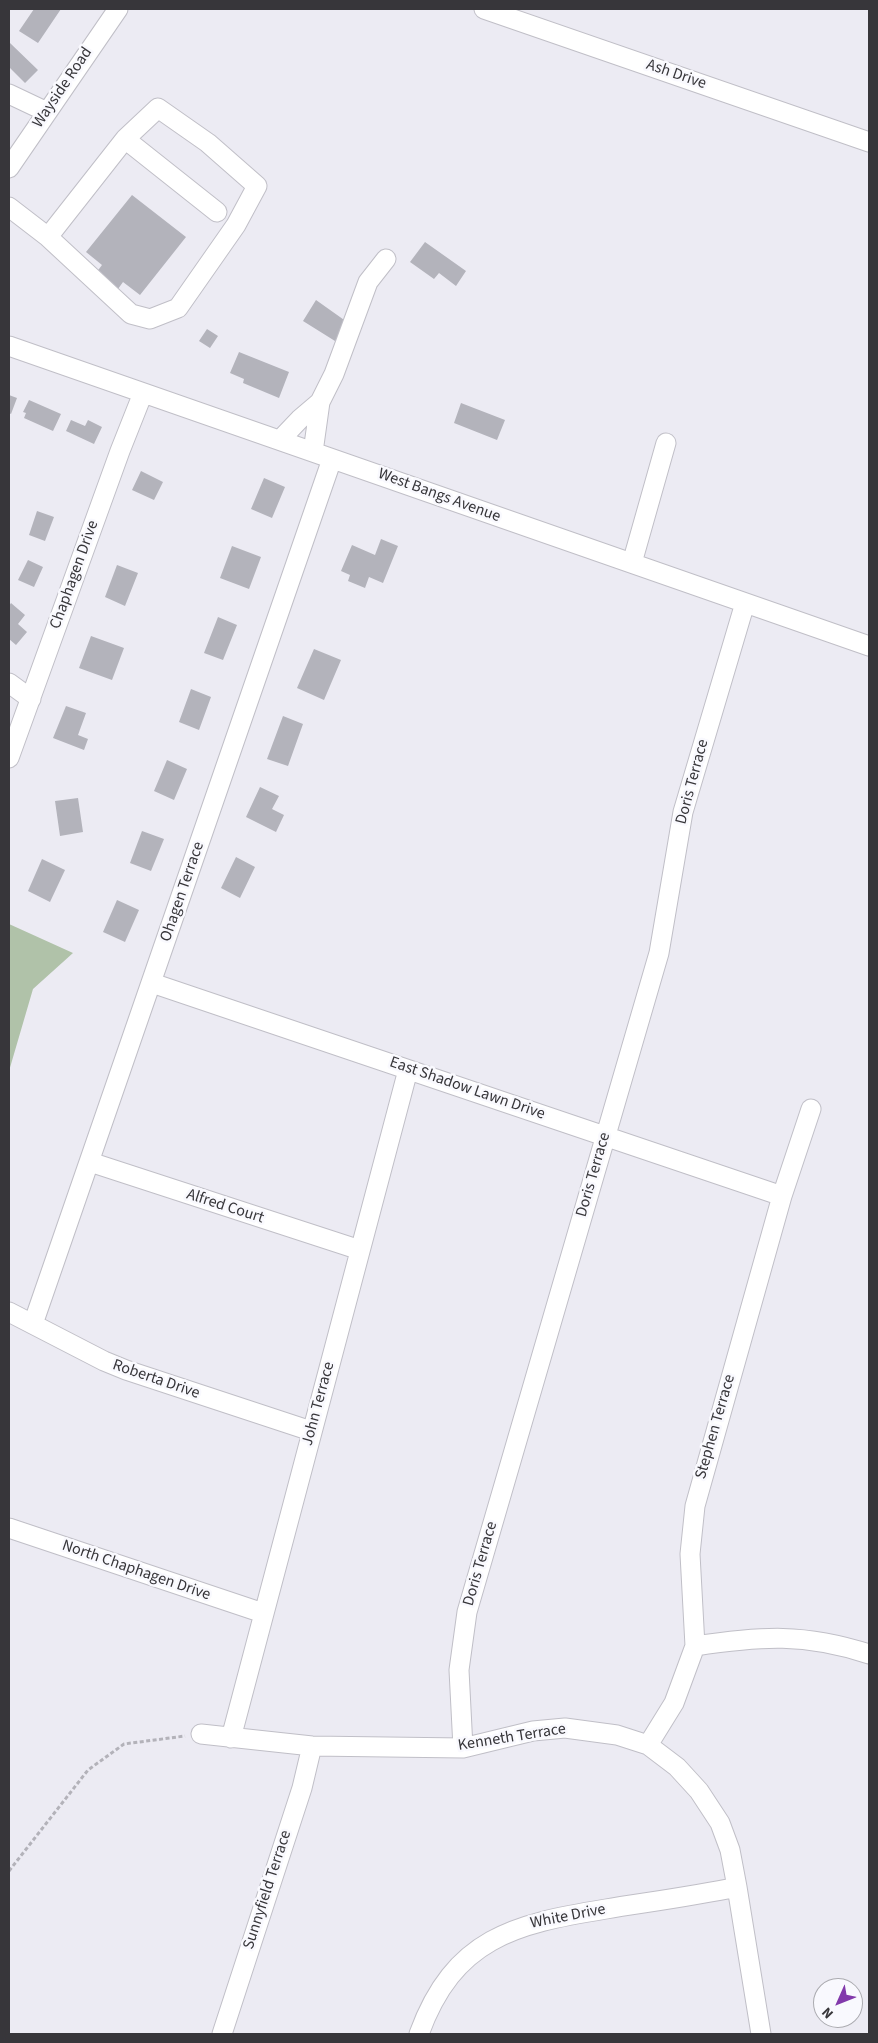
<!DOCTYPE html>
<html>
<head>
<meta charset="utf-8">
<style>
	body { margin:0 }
	#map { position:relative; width:878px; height:2043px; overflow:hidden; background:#ecebf3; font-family:"Source Sans 3",sans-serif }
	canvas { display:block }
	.frame { position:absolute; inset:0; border:10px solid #37363a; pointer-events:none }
	.north { position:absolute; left:813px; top:1978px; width:50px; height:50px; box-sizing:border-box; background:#f9f9fe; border:1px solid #ababb0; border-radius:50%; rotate:226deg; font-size:14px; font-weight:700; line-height:20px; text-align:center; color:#37363a }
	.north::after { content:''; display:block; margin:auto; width:18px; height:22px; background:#8239ab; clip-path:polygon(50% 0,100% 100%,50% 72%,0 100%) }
</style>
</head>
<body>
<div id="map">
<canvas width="878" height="2043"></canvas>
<div class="frame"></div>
<div class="north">N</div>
</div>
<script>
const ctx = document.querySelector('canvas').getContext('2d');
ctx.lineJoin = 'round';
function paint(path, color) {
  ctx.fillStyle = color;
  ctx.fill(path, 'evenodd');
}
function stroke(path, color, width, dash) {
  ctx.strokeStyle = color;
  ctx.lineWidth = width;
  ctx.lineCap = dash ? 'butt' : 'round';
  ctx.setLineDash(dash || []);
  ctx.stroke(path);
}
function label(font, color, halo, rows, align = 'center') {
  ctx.font = font + ' "Source Sans 3",sans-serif';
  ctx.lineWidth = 5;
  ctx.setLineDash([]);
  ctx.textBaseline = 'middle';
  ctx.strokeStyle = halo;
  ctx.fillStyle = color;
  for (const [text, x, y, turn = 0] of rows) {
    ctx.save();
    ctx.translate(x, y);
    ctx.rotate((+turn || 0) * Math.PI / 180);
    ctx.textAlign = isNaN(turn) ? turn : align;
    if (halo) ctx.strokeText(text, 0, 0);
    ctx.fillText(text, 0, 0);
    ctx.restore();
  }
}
paint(new Path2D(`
	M9 924 73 953 33 989 9 1071Z`), '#b0c2a9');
paint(new Path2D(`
	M34 9H61L38 43 19 31Z
	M10 43 38 70 25 83 9 67Z
	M132 195 186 237 140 295 123 282 118 289 96 273 102 265 86 252Z
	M425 242 466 271 456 286 439 273 434 279 410 262Z
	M316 300 347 322 335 341 303 321Z
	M207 329 218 336 210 348 199 341Z
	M239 352 289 372 279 398 243 383 244 379 230 373Z
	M9 395 17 398 11 414 9 413Z
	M29 400 61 414 53 431 24 418 26 413 23 412Z
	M461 403 505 420 497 440 454 423Z
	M71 420 85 426 88 420 102 427 94 444 66 431Z
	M141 471 163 482 154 500 132 490Z
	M264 478 285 487 272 518 251 509Z
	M37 511 54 517 45 541 29 535Z
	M381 539 398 546 383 583 369 577 365 588 348 581 350 575 341 571 352 545 375 555Z
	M232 546 261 557 249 589 220 578Z
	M28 560 43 567 34 587 18 580Z
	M117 565 138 573 125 606 105 597Z
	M11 603 25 615 18 624 27 632 16 645 9 639V606Z
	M218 617 237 625 223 660 204 653Z
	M91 636 124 648 112 680 79 668Z
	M314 649 341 660 324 700 297 688Z
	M191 689 211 697 199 730 179 722Z
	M66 706 86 713 78 735 88 739 84 750 53 738Z
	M283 716 303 724 288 766 267 759Z
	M167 760 187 769 174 800 154 791Z
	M260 787 279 796 272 809 284 815 276 832 246 817Z
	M78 798 83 832 60 836 55 801Z
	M142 831 164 839 151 871 130 863Z
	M236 857 255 867 240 898 221 888Z
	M42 859 65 870 50 902 28 891Z
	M117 900 139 910 125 942 103 932Z`), '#b3b3bb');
const minor = new Path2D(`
	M484 9 869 142
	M9 94 47 112
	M9 168 118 9
	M9 207 48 237 125 139 217 212
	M48 237 131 314 150 319 178 308 236 225 257 186 208 143 158 108 125 139
	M9 346 869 646
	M280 440 300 419 320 402
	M313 452 320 402 334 374 368 282 386 259
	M632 563 666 443
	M9 683 31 699
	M9 758 120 451 143 393
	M152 983 782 1196
	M90 1162 360 1250
	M9 1312 104 1361 126 1370 311 1431
	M33 1324 332 459
	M9 1528 263 1613
	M695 1646C762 1636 804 1633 869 1654
	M201 1734 312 1746 463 1748 533 1731 565 1728 617 1735 648 1745 677 1767 699 1791 720 1823 730 1850 737 1887 761 2034
	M231 1738 408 1070
	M648 1745 674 1703 695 1646 690 1554 695 1506 782 1196 811 1109
	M463 1748 459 1670 467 1612 659 953 683 812 745 603
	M222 2034 302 1788 312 1746
	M419 2034C454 1938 514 1924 606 1909 649 1902 694 1896 737 1887`);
stroke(minor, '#c0bfc7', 21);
stroke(new Path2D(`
	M9 1871 88 1770 124 1744 185 1736`), '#b3b2b9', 3, [4, 2.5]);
stroke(minor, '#fff', 19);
label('16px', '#37363a', '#f9f9fe', [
	["Ash Drive",676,75,19],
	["Wayside Road",63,88,-56],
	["West Bangs Avenue",439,496,20],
	["Chaphagen Drive",75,575,-70],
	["Doris Terrace",693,782,-75],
	["Ohagen Terrace",183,892,-71],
	["East Shadow Lawn Drive",467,1089,19],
	["Doris Terrace",594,1175,-74],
	["Alfred Court",225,1207,18],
	["Roberta Drive",156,1380,19],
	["John Terrace",319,1404,-75],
	["Stephen Terrace",716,1427,-74],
	["Doris Terrace",481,1564,-74],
	["North Chaphagen Drive",136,1571,19],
	["Kenneth Terrace",512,1738,-9],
	["Sunnyfield Terrace",268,1890,-72],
	["White Drive",568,1917,-11]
]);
</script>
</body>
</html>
